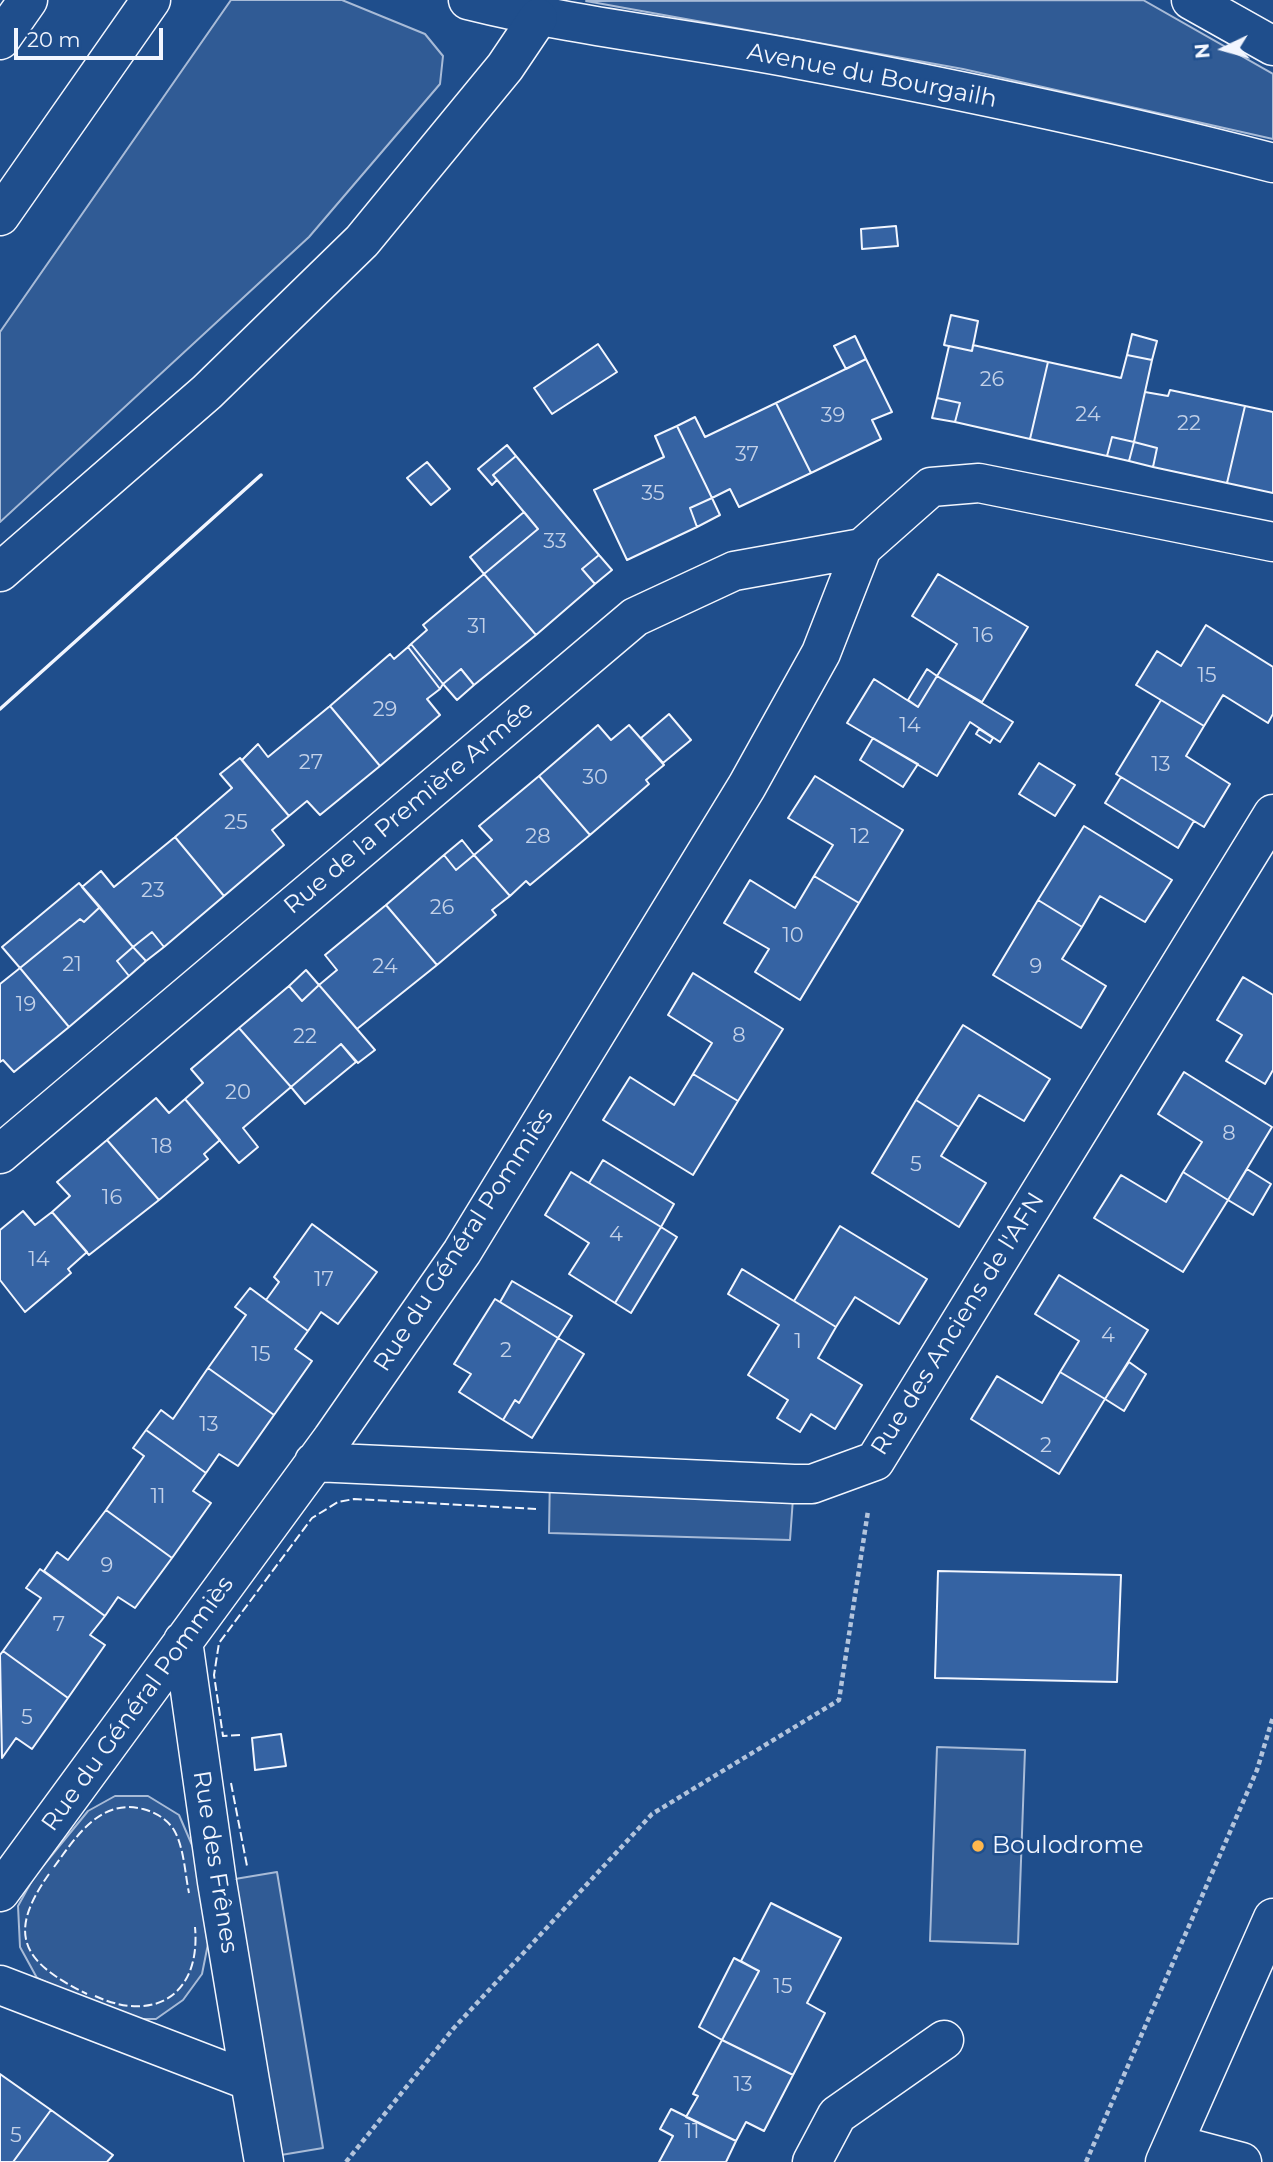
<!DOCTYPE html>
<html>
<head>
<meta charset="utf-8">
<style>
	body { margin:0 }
	#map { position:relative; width:1273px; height:2162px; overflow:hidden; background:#1f4e8c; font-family:Montserrat,sans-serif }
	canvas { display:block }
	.north { position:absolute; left:1189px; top:14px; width:70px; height:70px; -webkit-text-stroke:5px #1f4e8c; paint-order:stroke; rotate:265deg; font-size:19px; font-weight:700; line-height:28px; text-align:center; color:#f2f6ff }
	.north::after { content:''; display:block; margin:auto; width:24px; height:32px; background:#f2f6ff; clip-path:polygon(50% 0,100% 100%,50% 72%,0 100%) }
	.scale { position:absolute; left:14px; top:28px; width:149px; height:32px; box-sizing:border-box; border:4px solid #f2f6ff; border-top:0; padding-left:9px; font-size:21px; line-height:24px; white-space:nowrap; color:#f2f6ff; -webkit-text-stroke:5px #1f4e8c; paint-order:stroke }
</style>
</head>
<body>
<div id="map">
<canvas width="1273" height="2162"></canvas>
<div class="north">N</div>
<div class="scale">20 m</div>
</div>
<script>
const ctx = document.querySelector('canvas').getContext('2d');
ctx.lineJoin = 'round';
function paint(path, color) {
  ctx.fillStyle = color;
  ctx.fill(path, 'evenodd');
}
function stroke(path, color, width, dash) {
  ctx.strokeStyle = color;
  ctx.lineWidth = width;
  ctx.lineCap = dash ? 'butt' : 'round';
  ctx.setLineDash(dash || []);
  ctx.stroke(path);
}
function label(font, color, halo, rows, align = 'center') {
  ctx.font = font + ' Montserrat,sans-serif';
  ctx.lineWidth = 5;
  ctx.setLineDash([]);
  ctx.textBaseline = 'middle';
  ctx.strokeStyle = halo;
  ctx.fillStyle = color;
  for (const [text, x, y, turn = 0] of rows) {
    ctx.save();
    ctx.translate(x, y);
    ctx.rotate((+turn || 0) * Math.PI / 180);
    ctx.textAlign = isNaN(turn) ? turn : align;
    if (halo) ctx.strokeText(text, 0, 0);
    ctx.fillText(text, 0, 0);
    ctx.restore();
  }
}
const built = new Path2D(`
	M231 0H342L425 34 443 56 440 84 309 237 0 522V332Z
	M1143 0 1273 74V139L963 69 586 1Z
	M550 1473 794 1484 790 1540 549 1533Z
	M937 1747 1025 1750 1018 1944 930 1941Z
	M115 1796H148L179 1815 195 1852 208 1944 202 1974 183 2000 156 2019H126L37 1978 20 1947 18 1906 34 1877 88 1811Z
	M277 1872 323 2148 263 2158 217 1882Z`);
paint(built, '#305b95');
stroke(built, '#a8bbd7', 2);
const building = new Path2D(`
	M896 226 898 246 862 249 861 229Z
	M951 315 978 321 972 351 944 345Z
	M1132 334 1157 341 1152 360 1127 355Z
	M855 336 866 359 846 369 834 346Z
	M598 344 617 372 552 414 534 388Z
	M973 345 1048 362 1030 439 955 422 960 403 937 398 949 346 972 351Z
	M1127 355 1152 360 1134 442 1112 437 1107 456 1030 439 1048 362 1121 378Z
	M866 359 892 412 872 420 881 439 811 473 776 403Z
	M1170 390 1245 406 1227 483 1153 467 1157 448 1134 442 1145 392 1168 396Z
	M937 398 960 403 955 422 932 418Z
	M776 403 811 473 739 507 730 489 712 498 677 426 695 417 705 437Z
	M1245 406 1273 412V493L1227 483Z
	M677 426 712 498 690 508 697 527 627 560 594 490 664 457 655 436Z
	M1112 437 1134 442 1129 461 1107 456Z
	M1134 442 1157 448 1153 467 1129 461Z
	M507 445 516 456 493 475 497 480 492 485 478 469Z
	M516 456 599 555 582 569 595 584 536 635 484 574 538 529 493 475Z
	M427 462 450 489 431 505 407 478Z
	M712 498 720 515 697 527 690 508Z
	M524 512 538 529 484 574 470 557Z
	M599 555 612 570 595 584 582 569Z
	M484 574 536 635 474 685 461 669 443 684 411 644 427 630 423 625Z
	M938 574 1028 627 982 702 937 676 957 644 912 616Z
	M1206 625 1273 667V714L1268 723 1223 695 1204 726 1136 685 1157 651 1181 666Z
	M411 644 443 684 440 689 408 647Z
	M408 647 440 689 427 699 440 715 380 766 330 706 390 654 394 659Z
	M461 669 474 685 457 700 443 684Z
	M927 669 937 676 918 707 908 700Z
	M937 676 1013 722 1000 742 970 722 937 776 847 723 874 679 918 707Z
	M1161 700 1204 726 1186 756 1230 784 1204 827 1116 774Z
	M330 706 380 766 320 815 307 801 289 816 242 760 258 744 268 757Z
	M669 714 691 740 663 763 641 738Z
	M598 725 611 740 629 725 664 765 646 780 649 784 590 835 539 776Z
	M979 729 993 738 990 743 976 734Z
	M873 738 918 764 903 787 860 760Z
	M240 758 289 816 272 830 284 845 224 896 175 837 232 788 220 774Z
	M1039 763 1075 785 1055 816 1019 794Z
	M539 776 590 835 530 885 526 881 510 896 474 855 492 840 479 826Z
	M815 776 903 830 859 903 814 876 833 845 788 818Z
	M1121 777 1194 821 1178 848 1105 803Z
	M1084 826 1172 880 1145 922 1100 896 1082 927 1038 900Z
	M175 837 224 896 164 947 152 932 133 947 82 887 101 871 114 887Z
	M462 840 474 855 456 870 444 855Z
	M444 855 456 870 474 855 510 896 492 910 496 915 437 965 386 905Z
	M814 876 859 903 800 1000 755 972 769 949 724 923 750 880 795 908Z
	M79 883 100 907 84 922 80 919 20 968 2 947Z
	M1038 900 1082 927 1062 959 1106 986 1081 1028 993 975Z
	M386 905 437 965 357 1029 319 985 337 970 325 955Z
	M100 907 133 947 117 961 129 976 69 1027 20 968 80 919 84 922Z
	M152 932 164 947 146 961 133 947Z
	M133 947 146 961 129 976 117 961Z
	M20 968 69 1027 14 1072 3 1060 0 1062V984Z
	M306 970 319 985 302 1001 289 986Z
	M693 973 783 1029 738 1101 693 1074 712 1043 668 1015Z
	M1243 977 1273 995V1070L1265 1084 1226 1061 1242 1035 1217 1020Z
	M319 985 375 1050 358 1063 341 1044 291 1087 239 1028 289 986 302 1001Z
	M963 1025 1050 1079 1024 1121 979 1095 959 1127 916 1100Z
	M239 1028 291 1087 243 1128 258 1147 239 1163 185 1099 203 1083 191 1069Z
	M341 1044 356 1062 305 1104 291 1087Z
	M1184 1072 1272 1127 1228 1200 1183 1172 1202 1142 1158 1114Z
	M693 1074 738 1101 693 1175 603 1120 630 1077 674 1105Z
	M156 1098 169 1113 185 1099 220 1140 204 1154 208 1159 159 1200 107 1140Z
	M916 1100 959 1127 941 1156 986 1183 959 1227 872 1173Z
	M107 1140 159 1200 89 1255 52 1212 70 1196 57 1182Z
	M603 1160 674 1204 661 1227 589 1183Z
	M1247 1169 1271 1184 1253 1215 1228 1200Z
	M571 1172 661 1227 615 1303 569 1274 589 1243 545 1215Z
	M1183 1172 1228 1200 1183 1272 1094 1218 1121 1175 1166 1202Z
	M23 1211 35 1225 52 1212 87 1252 68 1269 71 1273 25 1312 0 1280V1230Z
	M312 1224 377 1272 338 1324 321 1312 308 1331 266 1300 279 1282 274 1277Z
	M840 1226 927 1279 899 1324 855 1297 836 1327 794 1301Z
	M661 1227 677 1237 631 1313 615 1303Z
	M742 1269 836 1327 818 1358 862 1385 835 1429 811 1414 800 1432 777 1418 788 1400 748 1375 779 1325 728 1294Z
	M1059 1275 1148 1330 1105 1399 1060 1372 1079 1341 1035 1314Z
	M512 1281 572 1316 558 1338 500 1302Z
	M250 1288 308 1331 295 1349 312 1361 274 1415 208 1368 246 1315 235 1307Z
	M495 1299 558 1338 519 1403 515 1400 503 1420 459 1392 471 1374 454 1364Z
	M558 1338 584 1354 532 1438 503 1420 515 1400 519 1403Z
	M1129 1362 1146 1374 1124 1411 1105 1399Z
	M208 1368 274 1415 238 1466 219 1454 206 1473 146 1430 161 1410 173 1419Z
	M1060 1372 1105 1399 1059 1474 971 1419 997 1376 1042 1403Z
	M146 1430 206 1473 193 1491 211 1503 172 1558 106 1510 144 1456 133 1448Z
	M106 1510 172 1558 135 1608 118 1597 105 1616 44 1571 57 1552 68 1560Z
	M40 1569 105 1616 90 1635 105 1645 68 1698 3 1651 41 1598 26 1588Z
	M938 1571 1121 1575 1117 1682 935 1678Z
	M3 1651 68 1698 32 1749 16 1738 2 1758 0 1655Z
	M281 1734 286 1766 255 1770 252 1738Z
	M771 1903 841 1938 807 2003 825 2013 793 2075 722 2040 759 1971 741 1961Z
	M734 1958 759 1971 722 2040 699 2027Z
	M722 2040 793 2075 764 2131 746 2122 736 2141 686 2117 698 2096 693 2094Z
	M0 2074 51 2110 13 2162H0Z
	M671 2109 736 2141 726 2162H659L673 2136 660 2129Z
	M51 2110 113 2155 107 2162H13Z`);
paint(building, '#3563a3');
stroke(building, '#f2f6ff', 2);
const minor = new Path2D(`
	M0 1154 635 617 734 571 862 548
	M314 1462 794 1484H812L875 1461 1273 814
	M183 1641 217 1882 250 2081
	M0 1892 332 1439 462 1252 747 786 821 653 862 548 931 487 979 483 1273 542
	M0 1985 250 2081 264 2162
	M1174 2144 1242 2162
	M812 2162 837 2115 944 2040
	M1165 2162 1273 1918`);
const major = new Path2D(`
	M468 0C576 27 687 38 796 59 956 89 1116 122 1273 163
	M1191 0 1273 46`);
const highway = new Path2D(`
	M0 40 28 0
	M0 216 151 0
	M0 572 207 392 362 241 505 67 538 18`);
stroke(minor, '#f2f6ff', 41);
stroke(major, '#f2f6ff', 41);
stroke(highway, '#f2f6ff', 41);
stroke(new Path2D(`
	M346 2162 453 2029 652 1814 839 1700 868 1511
	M1086 2162 1257 1770 1273 1717`), '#b3c4dc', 4.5, [5, 3.5]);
stroke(minor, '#1f4e8c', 38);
stroke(major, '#1f4e8c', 38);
stroke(highway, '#1f4e8c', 38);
stroke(new Path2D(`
	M240 1735 223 1736 214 1675 219 1643 312 1518 338 1502 354 1499 536 1509
	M231 1783 247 1866
	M54 1867C76 1837 100 1798 143 1809 155 1812 167 1819 174 1830 184 1847 185 1874 189 1893
	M49 1874C5 1936 24 1963 87 1994
	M95 1996C156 2024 201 1993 195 1927`), '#f2f6ff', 2, [9, 3.5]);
stroke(new Path2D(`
	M0 709 261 475`), '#f2f6ff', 3.5);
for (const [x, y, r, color] of [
	[978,1846,7,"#ffb74d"]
]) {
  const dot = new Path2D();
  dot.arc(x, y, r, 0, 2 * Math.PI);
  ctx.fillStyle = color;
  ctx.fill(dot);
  stroke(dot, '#1f4e8c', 2.5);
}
label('21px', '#c3d1e8', null, [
	["26",992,380],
	["24",1088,415],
	["39",833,416],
	["22",1189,424],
	["37",747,455],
	["35",653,494],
	["33",555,542],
	["31",477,627],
	["16",983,636],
	["15",1207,676],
	["29",385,710],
	["14",910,726],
	["27",311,763],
	["13",1161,765],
	["30",595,778],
	["25",236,823],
	["28",538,837],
	["12",860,837],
	["23",153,891],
	["26",442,908],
	["10",793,936],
	["21",72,965],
	["24",385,967],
	["9",1036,967],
	["19",26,1005],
	["8",739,1036],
	["22",305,1037],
	["20",238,1093],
	["8",1229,1134],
	["18",162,1147],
	["5",916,1165],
	["16",112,1198],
	["4",616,1235],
	["14",39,1260],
	["17",324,1280],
	["4",1108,1336],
	["1",798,1342],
	["2",506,1351],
	["15",261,1355],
	["13",209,1425],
	["2",1046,1446],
	["11",158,1497],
	["9",107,1566],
	["7",59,1625],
	["5",27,1718],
	["15",783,1987],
	["13",743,2085],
	["11",692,2132],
	["5",16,2136]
]);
label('24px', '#f2f6ff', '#1f4e8c', [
	["Avenue du Bourgailh",872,76,11],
	["Rue de la Première Armée",409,808,-40],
	["Rue du Général Pommiès",464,1240,-57],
	["Rue des Anciens de l'AFN",958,1324,-58],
	["Rue du Général Pommiès",138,1704,-54],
	["Rue des Frênes",215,1862,81]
]);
label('24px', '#f2f6ff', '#1f4e8c', [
	["Boulodrome",992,1846]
], 'left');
</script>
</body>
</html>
